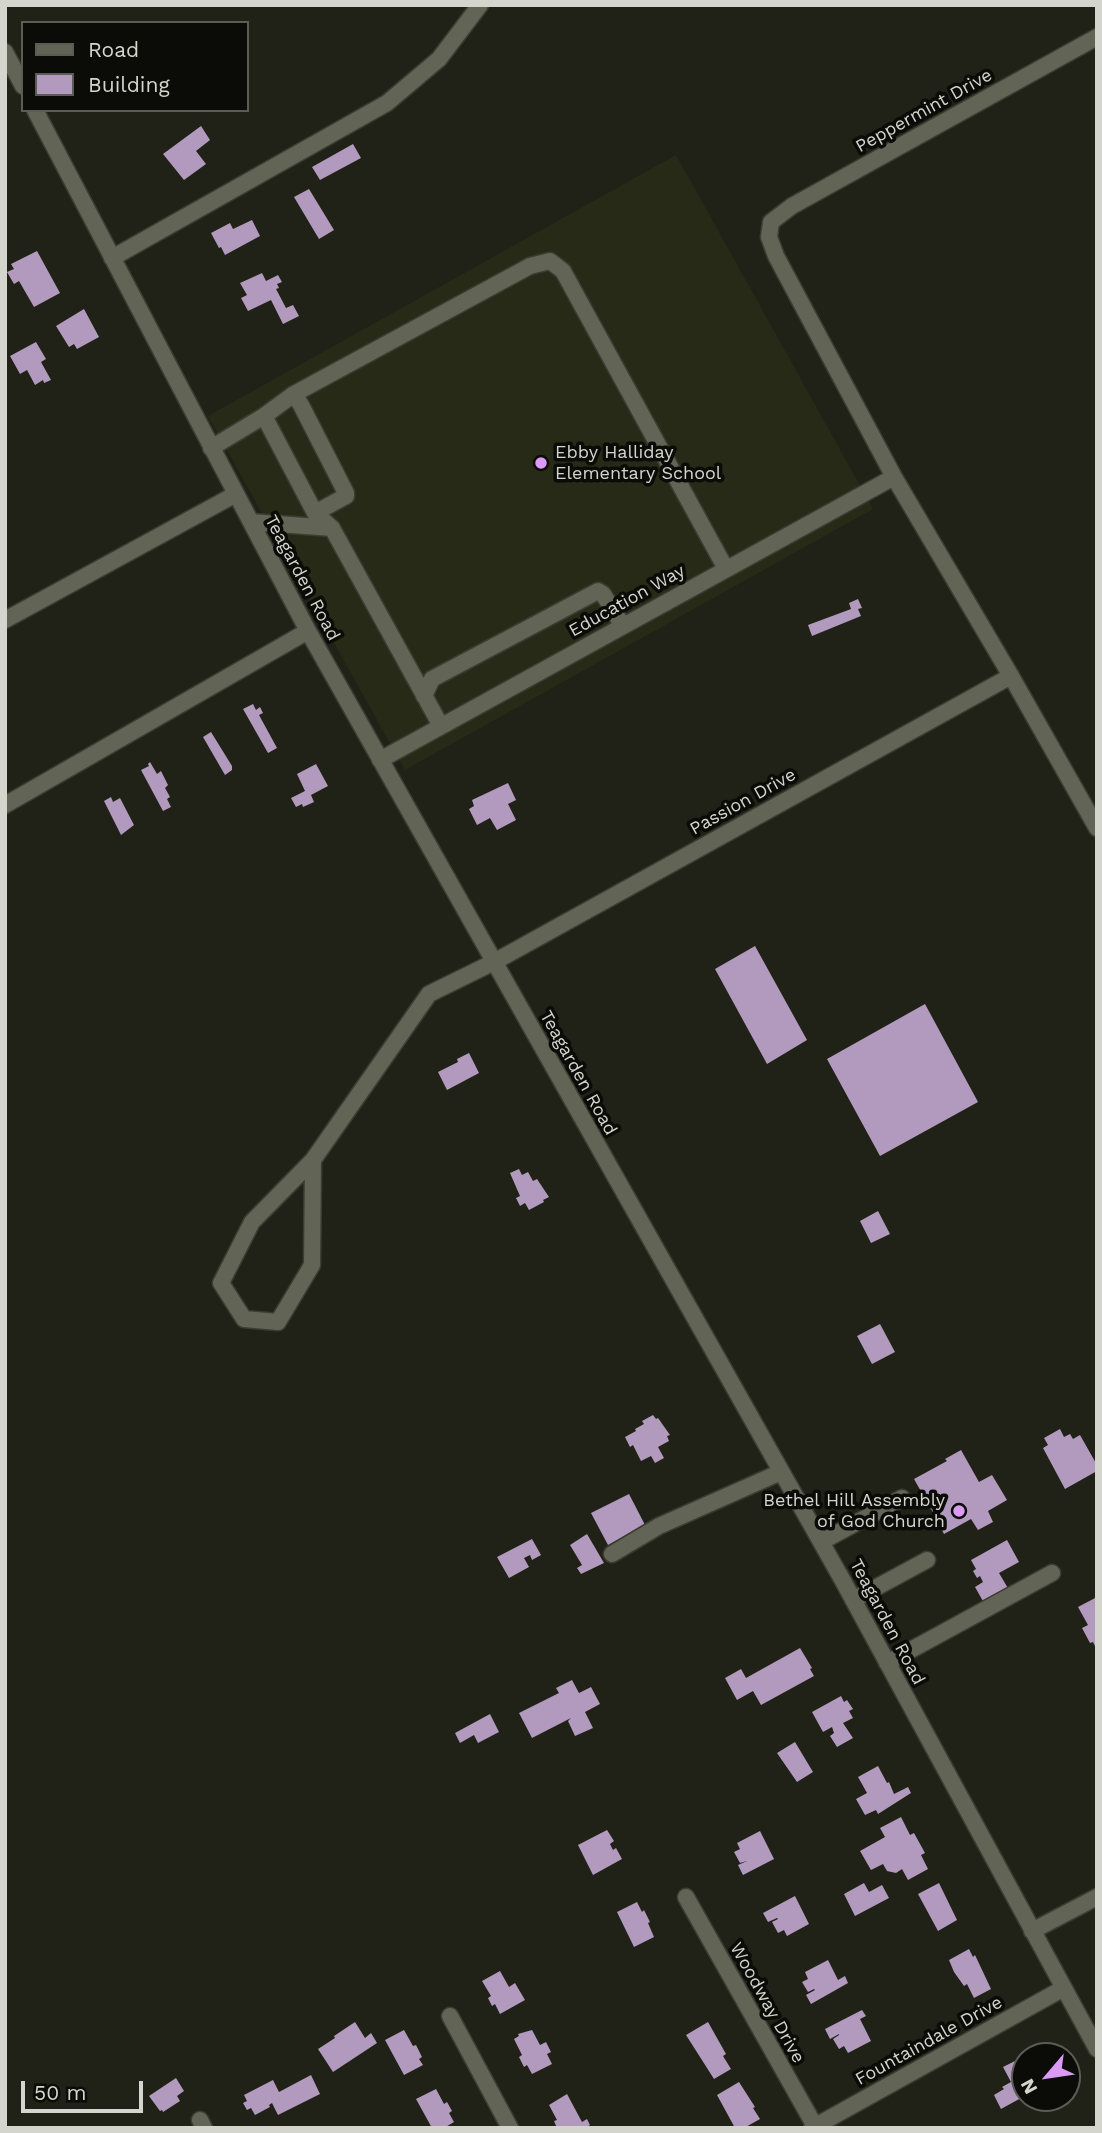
<!DOCTYPE html>
<html>
<head>
<meta charset="utf-8">
<style>
	body { margin:0 }
	#map { position:relative; width:1102px; height:2133px; overflow:hidden; background:#212217; font-family:"Work Sans",sans-serif }
	canvas { display:block }
	.frame { position:absolute; inset:0; border:7px solid #d4d5cd; pointer-events:none }
	.legend { position:absolute; left:21px; top:21px; width:228px; height:91px; box-sizing:border-box; background:#0b0b07; border:2px solid #5b5c56; margin:0; padding:9px 12px; list-style:none; font-size:21px; color:#d4d5cd }
	.legend li { display:flex; align-items:center; gap:14px; height:35px }
	.legend b { width:35px; border:2px solid #5b5c56 }
	.north { position:absolute; left:1011px; top:2042px; width:70px; height:70px; box-sizing:border-box; background:#0b0b07; border:2px solid #5b5c56; border-radius:50%; rotate:241deg; font-size:19px; font-weight:700; line-height:28px; text-align:center; color:#d4d5cd }
	.north::after { content:''; display:block; margin:auto; width:24px; height:32px; background:#da9af6; clip-path:polygon(50% 0,100% 100%,50% 72%,0 100%) }
	.scale { position:absolute; left:21px; top:2081px; width:122px; height:32px; box-sizing:border-box; border:4px solid #d4d5cd; border-top:0; padding-left:9px; font-size:21px; line-height:24px; white-space:nowrap; color:#d4d5cd; -webkit-text-stroke:5px #0b0b07; paint-order:stroke }
</style>
</head>
<body>
<div id="map">
<canvas width="1102" height="2133"></canvas>
<div class="frame"></div>
<ul class="legend">
<li><b style="height:9px;background:#626456"></b>Road</li>
<li><b style="height:19px;background:#b29abe"></b>Building</li>
</ul>
<div class="north">N</div>
<div class="scale">50 m</div>
</div>
<script>
const ctx = document.querySelector('canvas').getContext('2d');
ctx.lineJoin = 'round';
function paint(path, color) {
  ctx.fillStyle = color;
  ctx.fill(path, 'evenodd');
}
function stroke(path, color, width, dash) {
  ctx.strokeStyle = color;
  ctx.lineWidth = width;
  ctx.lineCap = dash ? 'butt' : 'round';
  ctx.setLineDash(dash || []);
  ctx.stroke(path);
}
function label(font, color, halo, rows, align = 'center') {
  ctx.font = font + ' "Work Sans",sans-serif';
  ctx.lineWidth = 7;
  ctx.setLineDash([]);
  ctx.textBaseline = 'middle';
  ctx.strokeStyle = halo;
  ctx.fillStyle = color;
  for (const [text, x, y, turn = 0] of rows) {
    ctx.save();
    ctx.translate(x, y);
    ctx.rotate((+turn || 0) * Math.PI / 180);
    ctx.textAlign = isNaN(turn) ? turn : align;
    if (halo) ctx.strokeText(text, 0, 0);
    ctx.fillText(text, 0, 0);
    ctx.restore();
  }
}
paint(new Path2D(`
	M676 155 873 509 405 770 208 416Z`), '#282a18');
paint(new Path2D(`
	M201 126 210 140 196 151 206 164 184 180 163 154Z
	M353 144 361 158 320 180 312 167Z
	M309 189 334 230 319 239 294 197Z
	M252 220 260 236 225 255 221 247 219 248 211 233 230 223 233 229Z
	M37 251 60 293 34 307 19 281 14 284 7 272 14 269 11 264Z
	M262 273 266 281 278 275 282 282 277 284 279 288 276 289 286 308 293 305 299 316 283 324 271 300 248 311 241 298 247 295 240 283Z
	M84 309 99 337 77 349 74 344 69 347 56 326Z
	M36 342 46 359 41 362 51 380 44 383 43 380 35 385 27 370 20 374 10 356Z
	M858 599 862 608 858 609 861 616 812 636 808 625 851 609 849 603Z
	M253 704 256 710 260 707 263 713 259 715 277 748 268 753 243 709Z
	M211 732 232 766V770L225 775 203 737Z
	M150 762 157 774 161 771 168 785 165 788 170 797 167 799 171 807 163 811 141 770 149 766 148 764Z
	M316 764 328 786 311 795 314 802 303 807 302 804 296 807 291 798 305 791 297 774Z
	M508 783 516 800 508 804 516 820 497 830 490 818 477 825 469 809 474 806 472 800Z
	M111 797 113 802 120 798 134 825 121 835 104 801Z
	M755 946 807 1040 767 1064 715 969Z
	M925 1004 978 1102 880 1156 827 1059Z
	M469 1053 479 1073 447 1090 438 1072 458 1062 457 1059Z
	M519 1169 522 1175 528 1172 533 1181 537 1179 549 1197 543 1200 544 1202 529 1210 525 1203 520 1206 516 1198 520 1196 510 1173Z
	M878 1211 890 1234 871 1243 860 1221Z
	M880 1324 895 1352 872 1364 857 1336Z
	M653 1415 656 1419 658 1418 670 1435 667 1436 669 1441 658 1447 664 1458 655 1463 651 1456 641 1461 633 1445 630 1447 625 1437 636 1431 635 1429 644 1424 642 1421Z
	M1060 1429 1064 1437 1070 1434 1073 1439 1080 1435 1097 1465V1471L1065 1489 1043 1448 1048 1445 1044 1438Z
	M961 1450 979 1482 992 1475 1007 1500 988 1511 993 1522 978 1530 971 1519 944 1534 940 1526 932 1530 926 1520 935 1516 914 1479 947 1461 945 1459Z
	M629 1494 645 1525 608 1545 591 1513Z
	M587 1534 604 1563 581 1574 577 1568 582 1565 570 1545Z
	M532 1539 541 1555 532 1560 530 1555 524 1558 529 1567 509 1578 497 1557Z
	M1007 1540 1019 1562 999 1573 1009 1590 984 1603 975 1587 983 1582 980 1576 977 1578 973 1571 976 1569 971 1560Z
	M1097 1597V1650L1093 1642 1090 1643 1082 1628 1088 1625 1078 1607Z
	M800 1648 812 1668 810 1669 814 1676 761 1705 753 1691 737 1700 725 1678 741 1669 746 1678Z
	M572 1680 579 1693 591 1687 600 1704 585 1712 593 1728 575 1736 568 1721 571 1718 532 1738 519 1713 559 1693 556 1688Z
	M841 1696 844 1702 847 1700 853 1709 849 1711 853 1718 843 1723 853 1738 837 1747 830 1736 834 1733 832 1727 823 1732 812 1712Z
	M490 1714 499 1732 478 1743 474 1735 460 1743 455 1733Z
	M795 1742 813 1772 797 1782 777 1753Z
	M878 1766 887 1783 889 1782 894 1794 908 1787 911 1793 878 1814 876 1810 865 1815 856 1799 867 1793 858 1777Z
	M901 1817 910 1835 914 1833 925 1853 921 1855 928 1869 908 1880 902 1869 896 1873 887 1871 883 1864 871 1870 860 1851 885 1837 880 1828Z
	M607 1830 614 1841 610 1844 613 1850 616 1848 622 1859 593 1875 578 1845Z
	M760 1831 774 1859 743 1875 738 1865 747 1861 740 1863 734 1852 740 1849 737 1843Z
	M864 1883 869 1892 882 1885 889 1898 855 1916 844 1894Z
	M939 1883 957 1920 938 1931 918 1894Z
	M795 1896 809 1924 787 1936 784 1930 778 1933 772 1922 778 1919 777 1918 768 1922 763 1913Z
	M637 1902 642 1912 644 1910 650 1922 648 1923 654 1937 634 1947 617 1912Z
	M969 1949 973 1957 975 1955 991 1989 974 1998 967 1984 964 1986 954 1972 949 1960Z
	M828 1960 838 1980 845 1976 848 1983 811 2004 806 1995 815 1990 814 1989 808 1992 802 1982 808 1979 805 1972Z
	M500 1971 509 1987 515 1983 525 2000 500 2014 495 2004 492 2006 488 1998 491 1996 482 1981Z
	M862 2010 866 2016 860 2019 871 2041 848 2053 844 2046 839 2049 833 2039 839 2035V2034L830 2039 825 2029Z
	M355 2022 365 2038 371 2033 377 2043 333 2072 318 2049 335 2038 334 2036Z
	M708 2022 726 2054 723 2056 731 2069 714 2079 686 2035Z
	M404 2030 413 2046 416 2045 422 2057 419 2059 423 2065 404 2075 385 2040Z
	M532 2030 540 2045 546 2042 551 2052 547 2054 552 2064 532 2074 527 2065 524 2067 519 2057 522 2055 514 2039 519 2036 518 2034Z
	M1019 2059 1021 2064 1025 2062V2090L1019 2093 1021 2098 1001 2109 994 2095 1004 2089 1002 2087 1011 2082 1003 2067Z
	M311 2075 320 2094 278 2115 272 2103 269 2105 270 2107 255 2115 251 2108 247 2110 243 2103 247 2101 244 2095 273 2080 279 2092Z
	M176 2078 184 2091 177 2096 180 2101 163 2112 162 2110 160 2111 149 2096Z
	M739 2082 755 2107 753 2108 760 2119 744 2128H735L717 2095Z
	M436 2089 444 2104 447 2102 452 2111 449 2113 454 2122 444 2128H432L416 2099Z
	M567 2094 582 2122 587 2119 590 2125 585 2128H557L554 2121 557 2120 549 2105Z`), '#b29abe');
const minor = new Path2D(`
	M1097 37 792 206 771 222 769 237 776 256 894 477 1011 676 1097 828
	M5 52 23 86
	M35 110 308 631 843 1581 1097 2049
	M112 258 387 103 439 59 480 5
	M294 394 301 405 346 493V496L315 513
	M264 416 315 513 332 528 441 726
	M211 448 264 416 294 394 530 266 550 261 563 271 726 569
	M251 522 332 528
	M5 620 236 494
	M424 696 432 679 598 591 603 594 623 626
	M380 760 894 477
	M5 805 308 631
	M313 1160 312 1265 278 1322 244 1319 221 1283 252 1222 313 1160 429 994 494 962 1011 676
	M821 1542 902 1498
	M612 1554 659 1526 781 1472
	M853 1600 927 1560
	M887 1663 1052 1573
	M686 1897 816 2128
	M1032 1931 1097 1897
	M450 2016 510 2128
	M200 2120 204 2128
	M812 2128 1064 1988`);
stroke(minor, '#3b3c33', 19);
stroke(minor, '#626456', 16);
for (const [x, y, r, color] of [
	[541,463,7,"#da9af6"],
	[959,1511,7,"#da9af6"]
]) {
  const dot = new Path2D();
  dot.arc(x, y, r, 0, 2 * Math.PI);
  ctx.fillStyle = color;
  ctx.fill(dot);
  stroke(dot, '#0b0b07', 2.5);
}
label('18px', '#d4d5cd', '#0b0b07', [
	["Peppermint Drive",924,111,-29],
	["Teagarden Road",302,578,62],
	["Education Way",627,601,-29],
	["Passion Drive",743,802,-29],
	["Teagarden Road",578,1073,61],
	["Teagarden Road",887,1622,62],
	["Woodway Drive",767,2003,61],
	["Fountaindale Drive",929,2041,-29]
]);
label('18px', '#d4d5cd', '#0b0b07', [
	["Ebby Halliday",555,453],
	["Elementary School",555,474],
	["Bethel Hill Assembly",945,1501,"right"],
	["of God Church",945,1522,"right"]
], 'left');
</script>
</body>
</html>
